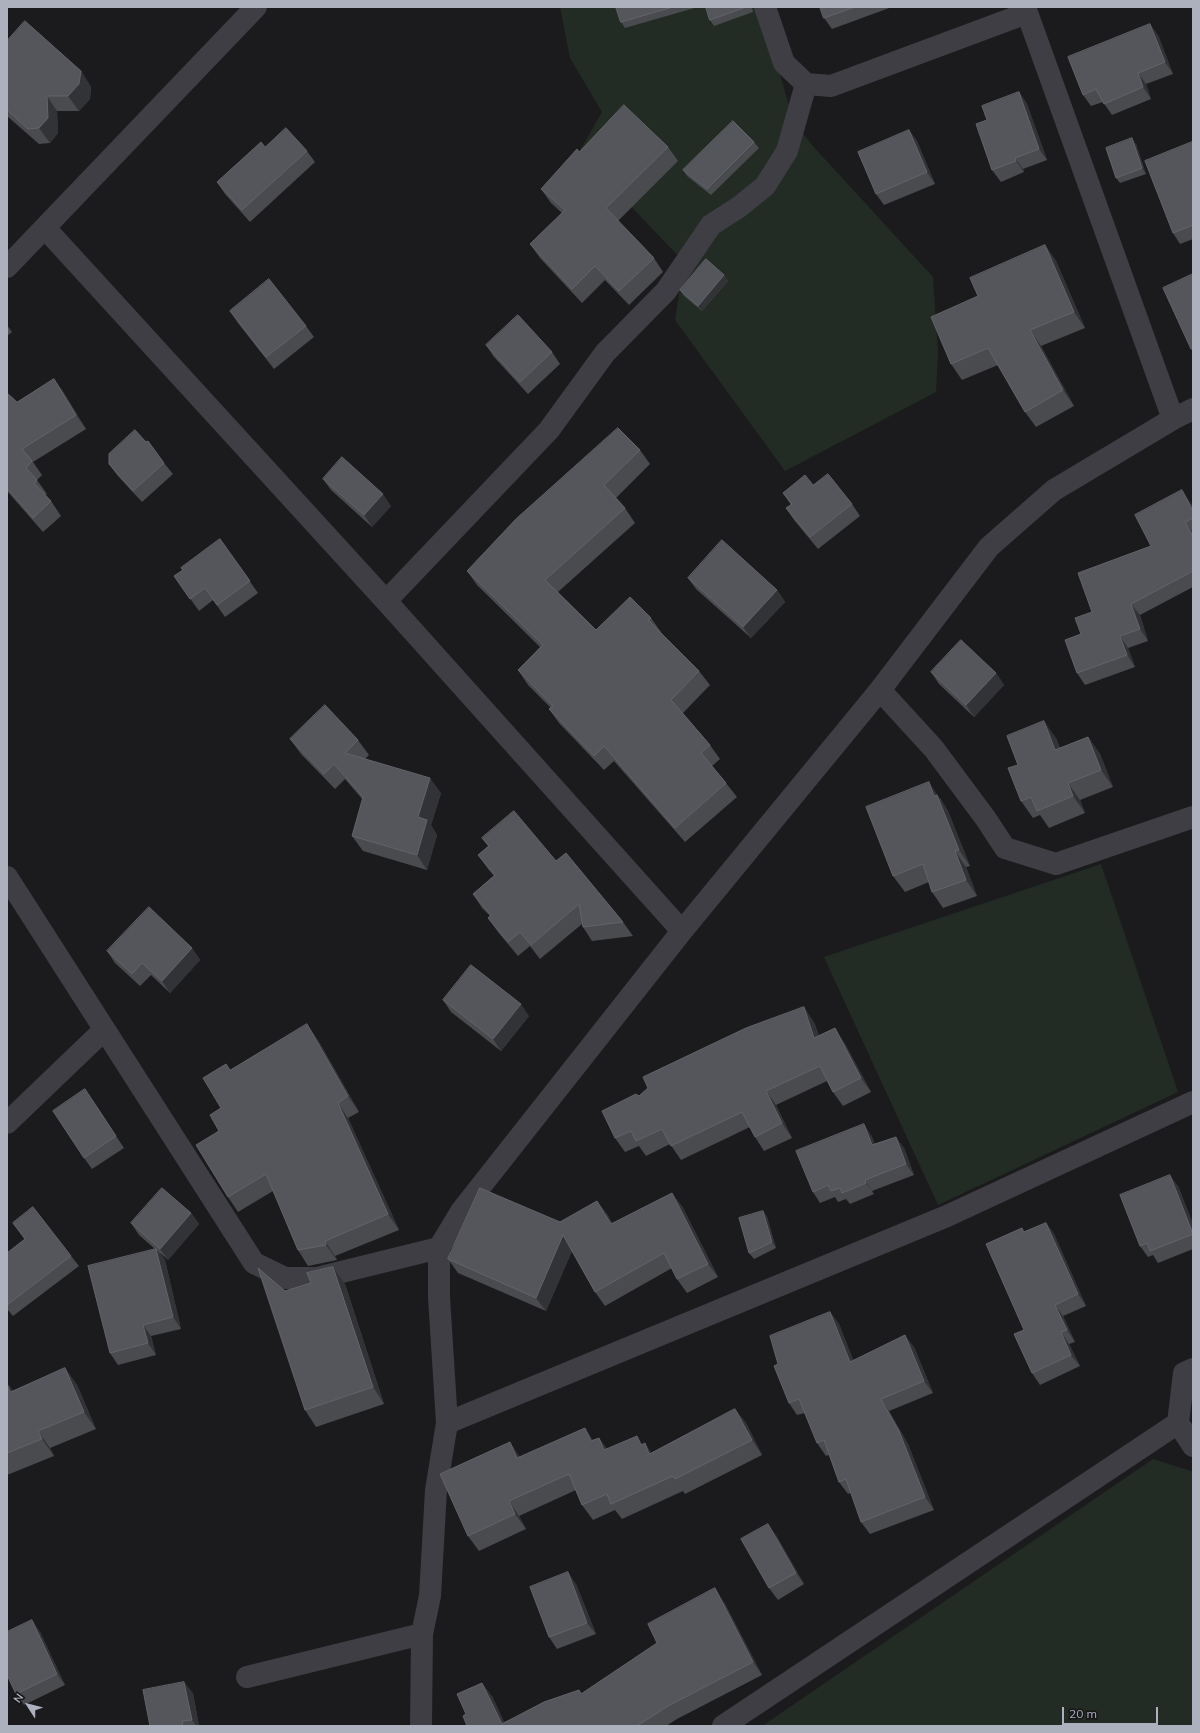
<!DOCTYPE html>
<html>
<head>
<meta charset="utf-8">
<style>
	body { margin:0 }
	#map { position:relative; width:1200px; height:1733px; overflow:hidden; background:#1b1b1d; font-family:Mulish,sans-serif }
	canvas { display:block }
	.frame { position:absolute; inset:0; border:8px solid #adb1bd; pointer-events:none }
	.north { position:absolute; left:8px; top:1685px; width:40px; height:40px; -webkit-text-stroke:3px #161618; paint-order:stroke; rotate:306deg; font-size:11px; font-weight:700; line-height:16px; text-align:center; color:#adb1bd }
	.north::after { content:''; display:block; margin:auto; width:14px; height:18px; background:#adb1bd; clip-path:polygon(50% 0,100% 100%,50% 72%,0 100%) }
	.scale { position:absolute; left:1062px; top:1707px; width:96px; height:18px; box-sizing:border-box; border:2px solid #adb1bd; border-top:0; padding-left:5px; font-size:12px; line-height:14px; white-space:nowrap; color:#adb1bd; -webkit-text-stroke:3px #161618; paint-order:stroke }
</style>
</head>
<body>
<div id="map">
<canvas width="1200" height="1733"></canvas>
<div class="frame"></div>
<div class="north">N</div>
<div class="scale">20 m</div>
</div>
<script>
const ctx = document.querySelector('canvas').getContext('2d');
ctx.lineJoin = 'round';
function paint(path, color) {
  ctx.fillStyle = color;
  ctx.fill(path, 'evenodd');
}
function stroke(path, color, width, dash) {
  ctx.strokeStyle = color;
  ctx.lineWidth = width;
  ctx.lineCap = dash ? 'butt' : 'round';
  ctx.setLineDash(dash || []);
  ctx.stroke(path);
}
paint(new Path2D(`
	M560 7H760L794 122 812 145 933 277 938 353 936 392 785 471 675 320 684 262 579 152 602 112 570 58Z
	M1101 864 1178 1092 938 1205 824 957Z
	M1153 1459 1191 1471 1193 1474V1726H762Z`), '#222c24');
stroke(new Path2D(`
	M765 7 784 63 806 84 831 86 1027 13
	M45 228 386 601 682 931
	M7 267 256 7
	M1173 419 1193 409
	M386 601 549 430 605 353 666 291 711 225 739 207 765 186 787 151 806 84
	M880 690 934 749 986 819 1005 848 1056 864 1193 817
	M7 877 254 1263 285 1278H317L439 1248
	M7 1123 104 1030
	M1193 1369 1184 1373 1178 1423 1193 1446
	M447 1423 947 1216 1193 1102
	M247 1677 422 1634
	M421 1726 422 1634 430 1596 436 1490 447 1423 439 1297V1248L462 1210 682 931 880 690 989 547 1054 490 1173 419 1025 7
	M723 1726 1178 1423`), '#3e3e44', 22);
paint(new Path2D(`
	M616 7H698L625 28 621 22Z
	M706 7H752L753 12 714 26 710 20Z
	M820 7H892L832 29 824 18Z
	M1158 35 1173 74 1146 84 1151 99 1112 115 1103 102 1091 106 1083 95Z
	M7 41 81 71 91 87 90 99 79 111H57L58 133 50 143 39 144 7 116Z
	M1019 92 1027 104 1047 160 1023 169 1024 172 1001 182 992 170 987 120Z
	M909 130 917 141 935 184 884 205 876 194Z
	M754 142 759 148 711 195 687 176 683 170Z
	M1193 143V239L1180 244 1173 233Z
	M1136 144 1146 174 1120 183 1116 178Z
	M265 147 307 151 315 162 250 222 225 194 217 182Z
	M668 147 678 161 618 221 654 258 663 272 629 305 605 280 582 303 540 258 530 244 562 213 551 203 541 189 579 152Z
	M1045 245 1056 261 1085 328 1041 346 1074 406 1036 427 1025 412 998 365 962 380 951 364 978 296Z
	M724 275 728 281 702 311 684 296 680 290Z
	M230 311 306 326 314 337 274 369 238 323Z
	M7 325 12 332 7 336Z
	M486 345 552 352 560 364 528 394 494 357Z
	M54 379 64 393 86 429 33 462 42 475 37 480 47 494 45 495 51 501 61 516 43 532 7 491V393L17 402Z
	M640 450 650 464 616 498 625 508 635 523 558 592 596 630 651 618 661 632V633L699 671 710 685 683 713 710 745 720 759 712 766 726 783 737 797 685 842 614 761 604 770 559 723 549 709 551 708 528 685 518 670 540 647 477 585 467 571Z
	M164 463 173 474 142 502 117 475 109 464Z
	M323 479 391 506 372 527 331 490Z
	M813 485 852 504 860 516 818 549 794 520 786 508 791 505 783 493Z
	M1190 502 1193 507V587L1140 615 1148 641 1128 648 1135 667 1085 685 1077 673 1092 612Z
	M220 539 258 593 225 617 213 600 199 611 174 576 183 570 181 568Z
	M688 578 777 590 785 602 751 638 696 589Z
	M931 672 996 673 1004 685 974 717 939 684Z
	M1088 737 1100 754 1113 787 1080 800 1085 813 1049 828 1040 815 1033 818 1021 801 1018 765 1056 738 1060 748Z
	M290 739 358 740 369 755 365 759 441 793 431 825 437 835 427 870 363 851 352 836 363 800 345 779 335 789 301 754Z
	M940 798 948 811 970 866 966 867 977 896 943 908 932 892 929 882 905 892 893 876Z
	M482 838 556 861 623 922 633 936 592 941 583 927 582 924 540 959 530 946 518 956 498 932 488 918 490 916 482 908 473 894 494 876 488 869 478 855 488 846Z
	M192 948 200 960 170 993 151 975 140 986 115 963 107 951Z
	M443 1000 529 1016 501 1051 451 1012Z
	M814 1022 819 1036 844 1042 871 1092 843 1106 833 1092 827 1081 776 1105 792 1138 764 1151 755 1137 750 1127 681 1160 670 1144 646 1156 639 1146 625 1152 615 1138 639 1096Z
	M318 1040 359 1112 348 1118 399 1230 335 1256 337 1260 308 1266 298 1250 273 1191 238 1212 228 1197 219 1131 226 1064 230 1070Z
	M93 1101 124 1148 92 1169 84 1158Z
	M871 1135 875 1144 904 1148 914 1175 872 1191 874 1194 850 1204 846 1199 838 1202 835 1197 820 1203 813 1192Z
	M1178 1186 1193 1224V1249L1158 1263 1153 1255 1148 1257 1140 1246Z
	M682 1206 718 1277 687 1293 677 1279 672 1268 605 1306 595 1292 572 1251 546 1311 458 1273 448 1259 560 1222 607 1214 612 1223Z
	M763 1211 767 1217 776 1248 754 1259 749 1253Z
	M191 1213 199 1224 168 1260 159 1252 165 1260 181 1329 151 1336 156 1355 118 1365 110 1353 155 1249 139 1235 131 1223Z
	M13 1223 71 1256 79 1266 13 1316 7 1309V1253L25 1239Z
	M1046 1223 1054 1234 1086 1306 1063 1316 1075 1342 1069 1344 1080 1366 1040 1385 1032 1373 1024 1330 1022 1228 1025 1232Z
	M345 1284 384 1404 316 1427 305 1410 285 1291Z
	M830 1312 839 1324 853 1360 914 1347 933 1393 889 1411 908 1444 934 1510 870 1534 861 1522 851 1493 848 1494 839 1482 829 1455 826 1456 817 1443 805 1413 797 1415 789 1403 778 1364Z
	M65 1368 77 1385 96 1429 50 1448 54 1456 7 1475V1383L13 1391Z
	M735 1409 746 1423 762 1455 685 1494 683 1491 622 1519 615 1510 593 1520 582 1505 576 1490 519 1516 526 1529 479 1551 468 1536 520 1457 593 1440 599 1438 607 1449 643 1444 651 1453Z
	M776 1535 804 1584 778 1600 769 1588Z
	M576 1584 596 1634 557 1649 549 1637Z
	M724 1602 762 1675 677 1719 666 1726H467L466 1714 492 1696 504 1722 579 1690 581 1694Z
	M40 1632 65 1685 24 1705 16 1694Z
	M193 1693 199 1726H150Z`), '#494b4f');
paint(new Path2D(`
	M1150 24 1158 35 1173 74 1165 62Z
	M81 71 91 87 90 99 79 111 68 96Z
	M1138 73 1146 84 1151 99 1143 87Z
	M1019 92 1027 104 1047 160 1039 149Z
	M47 96 57 111 58 133 50 143 39 128Z
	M909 130 917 141 935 184 927 172Z
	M1132 138 1136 144 1146 174 1142 168Z
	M1015 158 1023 169 1024 172 1016 161Z
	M1045 245 1056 261 1085 328 1074 312Z
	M724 275 728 281 702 311 698 306Z
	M1030 330 1041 346 1074 406 1063 390Z
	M54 379 64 393 86 429 76 415Z
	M1182 490 1190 502 1193 507V511Z
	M383 494 391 506 372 527 364 515Z
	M1185 522 1193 533V536Z
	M777 590 785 602 751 638 743 627Z
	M1131 604 1140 615 1148 641 1140 629Z
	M1120 636 1128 648 1135 667 1127 655Z
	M996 673 1004 685 974 717 966 705Z
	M1044 721 1056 738 1067 767 1055 750Z
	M1088 737 1100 754 1113 787 1101 770Z
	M430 778 441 793 431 825 437 835 427 870 417 855 418 817Z
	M929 782 948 811 970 866 959 850 934 796Z
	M1068 783 1080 800 1085 813 1073 796Z
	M955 851 966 867 977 896 966 880Z
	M192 948 200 960 170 993 162 981Z
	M521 1004 529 1016 501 1051 493 1039Z
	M804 1007 814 1022 824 1052 814 1038Z
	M307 1024 318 1040 359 1112 348 1096Z
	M835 1028 844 1042 871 1092 861 1078Z
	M766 1091 776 1105 792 1138 782 1123Z
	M338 1103 348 1118 399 1230 388 1214Z
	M864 1124 871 1135 880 1156 872 1145Z
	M896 1137 904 1148 914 1175 906 1164Z
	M1170 1175 1178 1186 1193 1224V1233Z
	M865 1180 872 1191 874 1194 866 1183Z
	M672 1193 682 1206 718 1277 708 1264Z
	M597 1201 607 1214 620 1238 611 1224Z
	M763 1211 767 1217 776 1248 772 1242Z
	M191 1213 199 1224 168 1260 160 1249Z
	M1046 1223 1054 1234 1086 1306 1078 1294Z
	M563 1235 573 1249 546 1311 536 1298Z
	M325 1241 335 1256 337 1260 326 1245Z
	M156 1249 165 1260 181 1329 173 1317Z
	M333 1267 345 1284 384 1404 373 1387Z
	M1055 1305 1063 1316 1075 1342 1067 1330Z
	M830 1312 839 1324 859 1374 850 1362Z
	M143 1325 151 1336 156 1355 148 1343Z
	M1061 1332 1069 1344 1080 1366 1071 1355Z
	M905 1335 914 1347 933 1393 924 1381Z
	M65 1368 77 1385 96 1429 84 1412Z
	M7 1383 18 1398 10 1392Z
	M881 1399 889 1411 908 1444 934 1510 925 1497Z
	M735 1409 746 1423 762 1455 752 1440Z
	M585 1428 595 1443 591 1441Z
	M38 1431 50 1448 54 1456 42 1439Z
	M637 1436 647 1451 641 1445Z
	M599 1438 609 1453 604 1450Z
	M510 1442 520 1457 528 1473 517 1458Z
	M645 1443 655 1458 649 1454Z
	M509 1501 519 1516 526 1529 515 1514Z
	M768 1524 776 1535 804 1584 796 1573Z
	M568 1572 576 1584 596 1634 587 1623Z
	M715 1588 724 1602 762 1675 753 1662Z
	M32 1620 40 1632 65 1685 57 1674Z
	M184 1682 193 1693 199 1726H196L192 1720Z
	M482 1683 492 1696 506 1726 502 1724Z`), '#323336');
const building = new Path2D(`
	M616 7H673L621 22Z
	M706 7H746L710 20Z
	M820 7H855L824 18Z
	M25 21 81 71 79 84 68 96H47L48 118 39 128 28 129 7 110V41Z
	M1150 24 1165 62 1138 73 1143 87 1104 104 1096 89 1083 95 1068 57Z
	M1019 92 1039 149 1015 158 1016 161 992 170 976 124 987 120 982 106Z
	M624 105 668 147 606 208 654 258 619 291 595 266 572 289 530 244 565 210 541 189 577 149 579 152Z
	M733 121 754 142 707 189 683 170Z
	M286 128 307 151 242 210 217 182 261 142 265 147Z
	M909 130 927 172 876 194 858 152Z
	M1132 138 1142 168 1116 178 1106 148Z
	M1192 142 1193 143V225L1173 233 1145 161Z
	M1045 245 1074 312 1030 330 1063 390 1025 412 988 348 951 364 931 317 978 296 970 278Z
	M706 259 724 275 698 306 680 290Z
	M1193 274V349H1191L1163 288Z
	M269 279 306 326 266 357 230 311Z
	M518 315 552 352 520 382 486 345Z
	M54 379 76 415 22 449 32 461 26 468 37 480 34 483 51 501 33 518 7 488V393L17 402Z
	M618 428 640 450 604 485 625 508 545 580 596 630 630 597 651 618 648 620 699 671 671 700 710 745 701 753 726 783 675 828 604 746 594 756 549 709 553 706 518 670 543 645 467 571 516 519Z
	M135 430 146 442 148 441 164 463 133 491 109 464V454Z
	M342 457 383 494 364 515 323 479Z
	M828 474 852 504 810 537 786 508 792 504 783 493 805 475 813 485Z
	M1182 490 1193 511V518L1185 522 1193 536V571L1131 604 1140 629 1120 636 1127 655 1077 673 1065 640 1081 634 1075 618 1092 612 1078 573 1151 546 1135 515Z
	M220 539 250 581 217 605 205 588 190 599 174 576 183 570 181 568Z
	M722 540 777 590 743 627 688 578Z
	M961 640 996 673 966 705 931 672Z
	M325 705 358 740 345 753 430 778 418 817 427 820 417 855 352 836 363 797 334 764 324 774 290 739Z
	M1044 721 1055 750 1088 737 1101 770 1068 783 1073 796 1037 811 1031 797 1021 801 1008 768 1018 765 1007 736Z
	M929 782 934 796 937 795 959 850 955 851 966 880 932 892 923 864 893 876 866 807Z
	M514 811 556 861 566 853 623 922 583 927 579 904 531 945 520 932 508 942 488 918 491 915 473 894 495 875 478 855 489 846 482 838Z
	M149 907 192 948 162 981 142 963 132 974 107 951Z
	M471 965 521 1004 493 1039 443 1000Z
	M804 1007 814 1038 835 1028 861 1078 833 1092 820 1066 766 1091 782 1123 755 1137 742 1112 671 1146 662 1129 636 1141 631 1131 615 1138 602 1111 636 1094 639 1096 648 1088 643 1077 746 1028Z
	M307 1024 348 1096 338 1103 388 1214 325 1241 326 1245 298 1250 266 1174 228 1197 196 1145 219 1131 210 1115 221 1108 203 1078 226 1064 230 1070Z
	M85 1089 116 1136 84 1158 53 1111Z
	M864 1124 872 1145 896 1137 906 1164 865 1180 866 1183 842 1193 840 1188 831 1191 828 1185 813 1192 796 1151Z
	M1170 1175 1193 1234 1150 1251 1147 1243 1140 1246 1120 1195Z
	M162 1188 191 1213 160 1249 131 1223Z
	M480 1188 560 1222 597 1201 611 1224 672 1193 708 1264 677 1279 664 1253 595 1292 563 1235 536 1298 448 1259Z
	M33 1207 71 1256 7 1305V1253L25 1239 13 1223Z
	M763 1211 772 1242 749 1253 739 1218Z
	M1046 1223 1078 1294 1055 1305 1067 1330 1061 1332 1071 1355 1032 1373 1014 1334 1024 1330 986 1244 1022 1228 1023 1232Z
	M156 1249 173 1317 143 1325 148 1343 110 1353 88 1266Z
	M333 1267 373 1387 305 1410 258 1268 285 1291 311 1283 307 1273Z
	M830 1312 850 1362 905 1335 924 1381 881 1399 899 1431 925 1497 861 1522 846 1479 839 1482 824 1440 817 1443 799 1399 789 1403 774 1366 778 1364 770 1336Z
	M65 1368 84 1412 38 1431 42 1439 7 1453V1384L10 1392Z
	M735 1409 752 1440 675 1479 673 1476 611 1504 607 1494 582 1505 569 1474 509 1501 515 1514 468 1536 440 1474 510 1442 517 1458 585 1428 591 1441 599 1438 604 1450 637 1436 641 1445 645 1443 649 1454Z
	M768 1524 796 1573 769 1588 741 1539Z
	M568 1572 587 1623 549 1637 530 1587Z
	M715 1588 753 1662 668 1706 637 1726H467L463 1716 466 1714 457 1694 482 1683 502 1724 544 1702 579 1690 581 1694 657 1643 648 1624Z
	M32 1620 57 1674 16 1694 7 1675V1632Z
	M184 1682 192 1720 182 1721 183 1726H150L143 1690Z`);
paint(building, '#54565b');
stroke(building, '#62646a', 1);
</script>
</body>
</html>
